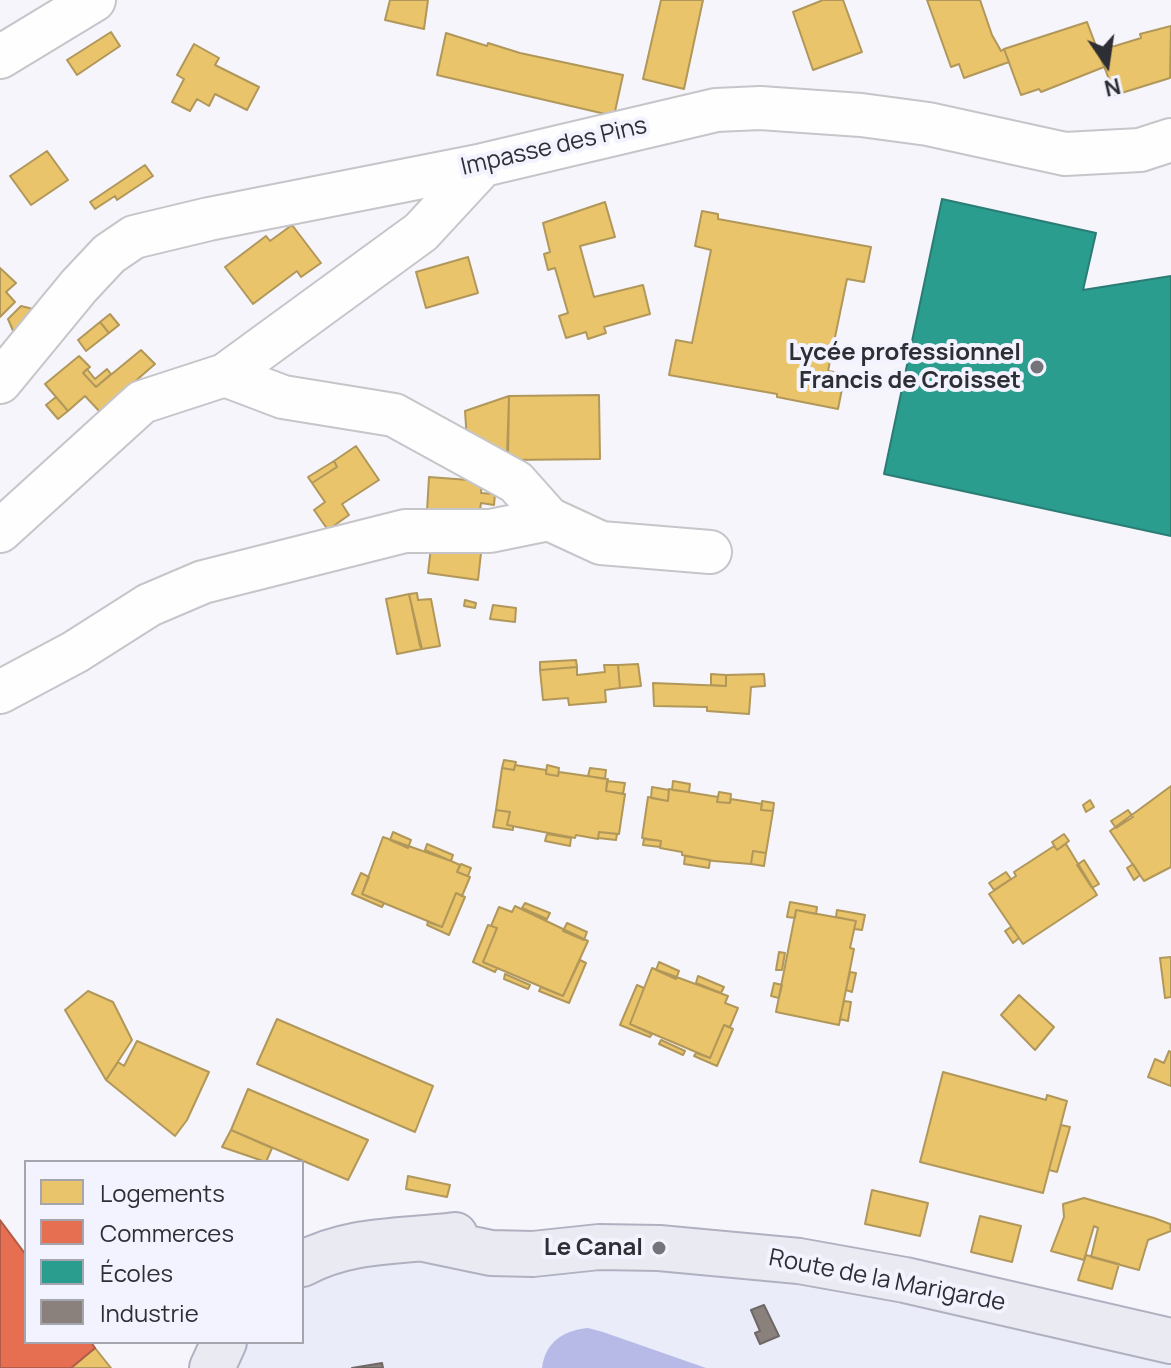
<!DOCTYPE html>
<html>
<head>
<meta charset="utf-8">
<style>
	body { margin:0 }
	#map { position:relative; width:1171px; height:1368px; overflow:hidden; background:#f5f5fb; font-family:Manrope,sans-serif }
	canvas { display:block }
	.legend { position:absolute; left:24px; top:1160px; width:280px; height:184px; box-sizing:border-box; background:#f2f3fe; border:2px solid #a4a5ad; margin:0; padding:10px 14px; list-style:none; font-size:24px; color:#2e2f34 }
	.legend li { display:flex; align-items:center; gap:16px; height:40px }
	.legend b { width:40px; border:2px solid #a4a5ad }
	.north { position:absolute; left:1067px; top:24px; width:80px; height:80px; -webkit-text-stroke:6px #f2f3fe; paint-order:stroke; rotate:167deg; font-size:22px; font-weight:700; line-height:32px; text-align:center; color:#2e2f34 }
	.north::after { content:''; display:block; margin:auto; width:28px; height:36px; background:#2e2f34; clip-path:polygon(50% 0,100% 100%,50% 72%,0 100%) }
</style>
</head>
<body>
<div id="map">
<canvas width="1171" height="1368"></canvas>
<ul class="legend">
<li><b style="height:22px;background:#e9c46a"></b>Logements</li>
<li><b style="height:22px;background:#e76f51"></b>Commerces</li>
<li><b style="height:22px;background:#2a9d8f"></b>Écoles</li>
<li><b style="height:22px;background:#8a817c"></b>Industrie</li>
</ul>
<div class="north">N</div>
</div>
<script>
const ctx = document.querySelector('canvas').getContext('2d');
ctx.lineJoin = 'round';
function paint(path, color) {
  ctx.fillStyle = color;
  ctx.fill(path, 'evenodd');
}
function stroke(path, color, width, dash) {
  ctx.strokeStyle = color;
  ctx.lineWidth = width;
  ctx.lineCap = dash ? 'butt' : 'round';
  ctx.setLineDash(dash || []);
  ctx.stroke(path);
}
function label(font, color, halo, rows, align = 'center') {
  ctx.font = font + ' Manrope,sans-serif';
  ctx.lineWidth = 8;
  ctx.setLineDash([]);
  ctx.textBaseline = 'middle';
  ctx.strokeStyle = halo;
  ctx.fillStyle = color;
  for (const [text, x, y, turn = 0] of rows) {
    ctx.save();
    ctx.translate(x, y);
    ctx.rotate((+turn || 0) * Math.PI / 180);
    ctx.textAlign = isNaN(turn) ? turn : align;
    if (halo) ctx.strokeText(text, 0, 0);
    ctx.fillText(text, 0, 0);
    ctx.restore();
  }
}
paint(new Path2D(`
	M393 1229 792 1270 1171 1338V1368H226L238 1342H302V1275Z`), '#ebecfa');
paint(new Path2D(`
	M588 1328 603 1332 706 1368H542C545 1342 564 1330 588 1328Z`), '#b7bae7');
const homes = new Path2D(`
	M390 0H428L424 29 385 20Z
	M661 0H703L684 89 643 79Z
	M823 0H843L862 52 813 70 793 12Z
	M927 0H980L992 35 1001 51 1004 49 1009 62 964 78 959 64 951 67Z
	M1087 22 1104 67 1041 92 1039 89 1021 95 1004 49Z
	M1171 26 1170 78 1115 95 1097 48 1115 46 1141 38 1140 34Z
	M111 32 120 46 77 75 67 60Z
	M446 33 487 46 488 43 520 53 623 75 614 116 437 75Z
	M194 44 219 58 215 65 259 87 247 110 215 94 209 106 197 99 190 111 172 102 184 79 177 75Z
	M47 151 68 180 31 205 10 176Z
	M145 165 153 176 117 200 115 196 95 209 90 202Z
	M605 202 615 237 580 246 594 297 643 285 650 314 604 327 606 333 588 339 586 332 566 338 559 316 568 313 555 268 548 270 544 254 550 252 543 223Z
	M702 211 718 214V219L871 247 864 282 847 279 828 371 845 374 838 409 777 397V394L669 375 676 340 692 343 711 250 695 246Z
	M292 225 321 263 301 277 297 271 253 304 225 267 266 236 270 241Z
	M468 257 478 293 426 308 416 272Z
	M0 268 16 283 6 292 15 302 0 317Z
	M21 306 45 312 20 347 8 319Z
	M110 314 119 325 109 333 100 322Z
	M100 322 109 333 86 351 78 340Z
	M141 350 155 364 100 412 85 396 68 411 45 384 79 356 90 367 83 373 96 387Z
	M87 369 95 379 107 369 111 374 96 387 83 373Z
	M599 395 600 459 508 460 509 396Z
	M509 396 507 456 467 440 465 411Z
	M56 397 68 411 58 419 46 405Z
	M356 446 379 480 342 504 349 515 328 530 314 510 325 502 312 483 337 467 334 461Z
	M334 461 337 467 312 483 308 477Z
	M429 477 482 481 481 493 495 494 494 505 481 503 479 517 427 511Z
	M431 547 481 553 478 580 428 573Z
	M417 593 418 600 431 599 440 646 422 649 420 646 409 594Z
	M409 594 422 649 397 654 386 599Z
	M465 600 476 603 475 608 464 606Z
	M493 605 516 608 515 622 490 619Z
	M576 660 577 667 540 670V662Z
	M638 664 641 686 620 688 618 665Z
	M604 665H618L620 688 605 690 606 702 569 705 568 698 543 700 540 670 577 667V675L605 672Z
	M711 674 726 675V686L711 685Z
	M764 674 765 686 751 687 749 714 707 711V707L654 706 653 683 726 686V675Z
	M504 760 516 762 514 770 502 768Z
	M515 765 546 770V774L558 776 559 772 608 779 606 791 625 794 619 834 599 832 598 839 576 835 575 838 507 825 510 812 496 810 502 768 514 770Z
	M547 765 559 768 558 776 546 774Z
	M590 768 606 770 605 779 588 776Z
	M607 781 625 783 623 794 606 791Z
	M673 781 690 784 689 792 672 790Z
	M1171 786V867L1144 881 1110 831Z
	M652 787 669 790 668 801 651 798Z
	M669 789 718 797 717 802 730 803 731 799 762 804 761 810 773 811 766 853 753 851 751 864 714 861 682 855V852L660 848 661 841 642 838 648 797 668 801Z
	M719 792 731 794 730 803 717 802Z
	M1090 800 1094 807 1086 812 1083 805Z
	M762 801 774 803 773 811 761 810Z
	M496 810 510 812 507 825 513 826V830L493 827Z
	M1128 810 1133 817 1116 828 1111 821Z
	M393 832 411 840 408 848 390 840Z
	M599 832 617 834 616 840 598 838Z
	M547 834 571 838 570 846 545 841Z
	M1064 834 1069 841 1057 850 1052 842Z
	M383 837 451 861 460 865 457 872 470 877 462 896 456 893 442 927 362 894Z
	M644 839 661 841 660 847 643 845Z
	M427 844 453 855 451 861 425 850Z
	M1066 844 1097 895 1023 944 989 894 1016 876 1014 872 1054 846 1057 850Z
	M753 851 766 853 764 866 751 864Z
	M685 856 710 860 709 868 684 864Z
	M1084 860 1099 884 1092 888 1077 865Z
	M461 864 471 868 468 876 457 872Z
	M1133 864 1140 875 1134 880 1127 868Z
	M1006 872 1011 879 994 890 989 883Z
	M361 873 369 877 362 894 384 903 382 907 352 894Z
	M456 893 465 897 449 935 427 925 428 922 442 927Z
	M790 902 817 907 816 914 796 910 795 918 787 917Z
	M525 903 550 913 547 919 522 908Z
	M515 906 588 941 563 996 483 962 497 928 491 926 499 907 512 912Z
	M796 910 856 921 850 948 854 949 839 1025 776 1012Z
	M837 910 865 915 862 930 854 929 856 921 836 917Z
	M567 923 587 932 584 940 563 931Z
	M488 925 497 928 483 962 497 968 495 972 473 962Z
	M1011 927 1019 938 1013 943 1005 931Z
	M779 952 785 953 782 970H776Z
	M1171 957V997L1165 998 1160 958Z
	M580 960 586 963 569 1003 539 991 541 987 563 996Z
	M659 962 679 971 676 979 656 970Z
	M652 968 728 996 725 1003 738 1008 730 1027 724 1025 710 1058 630 1024Z
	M850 972 856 973 852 992 846 990Z
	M505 974 530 985 528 989 504 979Z
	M698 976 724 987 721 993 696 983Z
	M774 983 782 985 779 998 771 996Z
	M637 985 644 988 630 1024 652 1034 650 1037 620 1025Z
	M88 991 113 1002 132 1040 106 1080 65 1010Z
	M1019 995 1054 1027 1035 1050 1001 1015Z
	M844 1001 851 1002 848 1021 840 1019Z
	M277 1019 433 1086 415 1132 257 1064Z
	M724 1025 733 1029 717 1066 694 1056 696 1053 710 1058Z
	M661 1040 685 1051 683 1055 659 1044Z
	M137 1041 209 1072 187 1120 175 1136 106 1080 118 1062 124 1066Z
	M1169 1051 1171 1052V1086L1148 1077 1155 1059 1164 1063Z
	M943 1072 1046 1100 1047 1095 1067 1101 1043 1193 920 1162Z
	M248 1089 368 1140 348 1180 231 1130Z
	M1061 1125 1070 1127 1057 1172 1049 1170Z
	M231 1130 272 1148 266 1162 222 1147Z
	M408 1176 450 1185 447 1197 406 1189Z
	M872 1190 928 1203 920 1236 865 1224Z
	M1084 1198 1154 1218 1170 1224 1171 1231 1148 1240 1139 1270 1091 1257 1098 1228 1094 1226 1084 1260 1051 1251 1064 1217 1063 1204Z
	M980 1216 1021 1226 1012 1262 971 1252Z
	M1086 1255 1119 1264 1112 1289 1078 1280Z
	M95 1348 111 1368H71Z`);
paint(homes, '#e9c46a');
stroke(homes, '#b1975a', 2);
const shops = new Path2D(`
	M0 1220 26 1255V1342H91L95 1348 71 1368H0Z`);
paint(shops, '#e76f51');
stroke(shops, '#b05c48', 2);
const schools = new Path2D(`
	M942 199 1096 233 1083 290 1171 276V536L884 474Z`);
paint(schools, '#2a9d8f');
stroke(schools, '#2b7c74', 2);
const industry = new Path2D(`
	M764 1305 779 1336 760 1344 755 1333 760 1331 751 1310Z
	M382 1363 383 1368H352Z`);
paint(industry, '#8a817c');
stroke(industry, '#6e6866', 2);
const minor = new Path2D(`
	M0 57 94 0
	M0 382 79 286 109 254 134 237 209 219 483 165 716 110 760 108 861 115 928 124 1065 154 1140 150 1171 140
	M549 519 601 543 710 552
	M0 531 142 402 225 375 421 232 483 165
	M0 692 75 652 149 605 203 582 405 531H490L549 519 516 482 394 415 283 397 225 375`);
const major = new Path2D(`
	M424 1239 491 1253 533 1254 599 1247 659 1248 799 1261 905 1280 1171 1341
	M302 1264C351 1238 401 1242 455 1235
	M212 1368 224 1342`);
stroke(minor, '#c5c5ca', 46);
stroke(major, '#b0b0c1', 48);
stroke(minor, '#fefefe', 42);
stroke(major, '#eaeaf2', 44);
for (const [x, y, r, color] of [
	[1037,367,8,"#74747a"],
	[659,1248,8,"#74747a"]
]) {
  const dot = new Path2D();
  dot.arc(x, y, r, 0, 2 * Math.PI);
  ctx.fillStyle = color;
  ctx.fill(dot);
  stroke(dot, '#f2f3fe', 3);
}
label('24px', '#2e2f34', '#f2f3fe', [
	["Impasse des Pins",554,147,-13],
	["Route de la Marigarde",887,1281,11]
]);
label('bold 24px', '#2e2f34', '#f2f3fe', [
	["Lycée professionnel",1021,353],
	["Francis de Croisset",1021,381],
	["Le Canal",643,1248]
], 'right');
</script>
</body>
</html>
